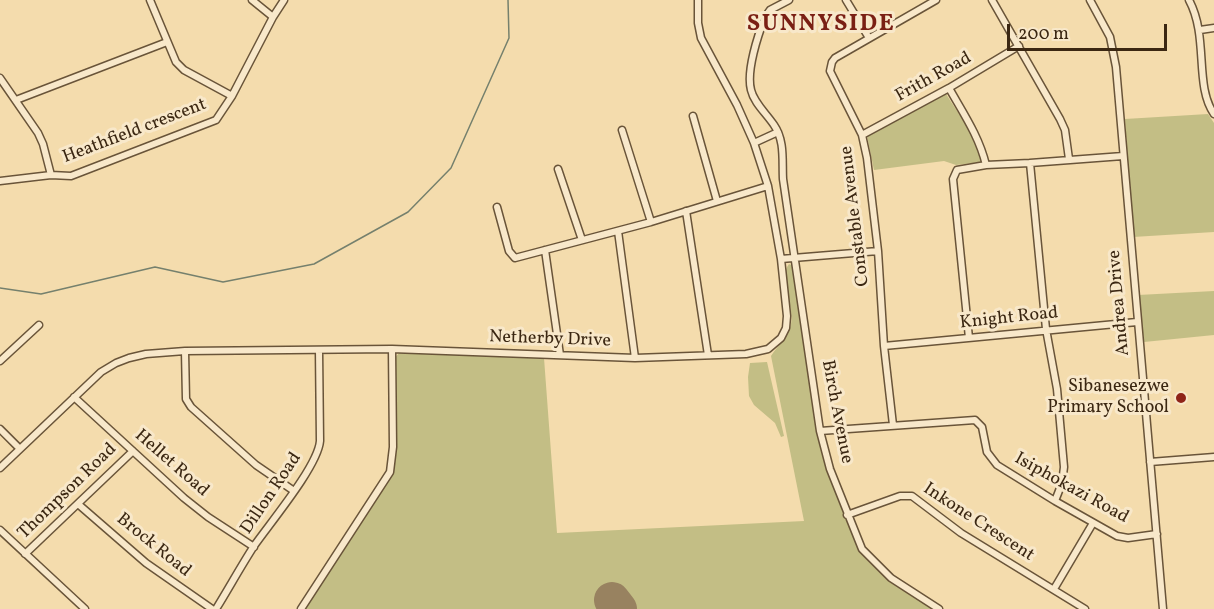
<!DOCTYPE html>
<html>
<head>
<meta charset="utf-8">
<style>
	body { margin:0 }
	#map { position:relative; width:1214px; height:609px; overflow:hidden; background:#f4dcad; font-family:Vollkorn,serif }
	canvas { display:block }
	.scale { position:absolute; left:1007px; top:24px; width:160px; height:27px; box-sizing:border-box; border:3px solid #3b2712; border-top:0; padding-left:8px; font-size:18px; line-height:21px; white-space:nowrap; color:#3b2712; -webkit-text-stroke:4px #f8e8ca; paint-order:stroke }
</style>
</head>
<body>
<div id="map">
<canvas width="1214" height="609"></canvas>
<div class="scale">200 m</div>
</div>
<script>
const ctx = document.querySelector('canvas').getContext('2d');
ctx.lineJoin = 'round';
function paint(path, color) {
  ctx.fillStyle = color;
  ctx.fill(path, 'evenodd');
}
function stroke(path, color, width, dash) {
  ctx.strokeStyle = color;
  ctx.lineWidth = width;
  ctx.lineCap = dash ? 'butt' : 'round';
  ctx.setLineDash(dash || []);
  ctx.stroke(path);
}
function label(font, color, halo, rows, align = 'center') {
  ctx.font = font + ' Vollkorn,serif';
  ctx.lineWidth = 6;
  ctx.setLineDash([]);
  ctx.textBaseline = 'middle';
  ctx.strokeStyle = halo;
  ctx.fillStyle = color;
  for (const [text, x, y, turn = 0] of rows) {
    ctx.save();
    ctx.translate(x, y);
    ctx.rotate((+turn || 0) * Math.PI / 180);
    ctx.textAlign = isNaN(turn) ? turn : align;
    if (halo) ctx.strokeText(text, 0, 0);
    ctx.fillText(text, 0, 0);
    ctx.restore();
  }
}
paint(new Path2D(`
	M946 94C960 116 976 136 981 162L956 165 944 161 874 170 867 136Z
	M1208 114 1214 123V232L1133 237 1125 119Z
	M789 264 794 266 816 426 825 464 856 544 870 563 899 588 934 609H304L389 479 394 359 399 353 544 358 557 533 804 521 771 356C778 345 788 338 791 324 795 307 778 278 789 264Z
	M1214 291V335L1144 342 1138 295Z
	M767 362 784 436 781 437 775 423 754 405 749 396 748 377 750 363Z`), '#c3be85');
stroke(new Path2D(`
	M0 288 41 294 155 267 223 282 314 264 408 212 451 168 509 38 508 0`), '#75806d', 1.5);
stroke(new Path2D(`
	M612 600 619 609`), '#988260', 36);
const minor = new Path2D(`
	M150 0 176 62 184 70 232 96
	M252 0 273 17
	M789 0 770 10 765 17C758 35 746 71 751 90 754 103 766 113 774 125 785 141 782 160 783 179L820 431 830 469 862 549 891 578 939 609
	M846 0 869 38
	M992 0 1060 119 1065 130 1069 159
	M1090 0 1110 37 1116 67 1163 609
	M1189 0C1209 37 1194 85 1214 114
	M1200 30 1214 28
	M0 78 38 133 43 144 51 175
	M949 88C963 113 979 136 986 165
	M16 100 167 42
	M693 116 717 201
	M622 130 651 222
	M862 135 949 88 1019 46
	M754 143 778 132
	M1030 163 1046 329 1057 389 1064 467 1062 483 1055 501
	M558 169 582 240
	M0 181 51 175 71 176 216 120 232 96 273 17 284 0
	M497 207 509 251 515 258 651 222 768 186
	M686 211 708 355
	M618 231 635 358
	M545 250 560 355
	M781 259 878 251
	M969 338 954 189 953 179 957 170 986 165 1030 163 1123 156
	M884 346 1137 322
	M185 351 186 399 191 407 256 465 294 491
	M0 361 39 325
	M74 397 184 498 208 517 254 547
	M893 425 884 346 878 251 867 158 862 135 830 71 832 62 835 58 936 0
	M0 429 20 449
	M820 431 975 420 982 427 987 452 997 465 1055 501 1117 536 1128 538 1157 534
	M1150 462 1214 457
	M0 468 101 372 116 363 129 358 146 354 185 351 392 349 635 358 746 354 768 349 781 338 786 328 787 316 781 259 768 186 754 143 737 105 701 38 698 23V0
	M78 504 146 563 212 609
	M847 515 900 496H912L961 533 1085 609
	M0 530 85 609
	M25 554 133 451
	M1054 589 1093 523
	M216 609C229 588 241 566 254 546 270 523 318 466 320 441L319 350
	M301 609 390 472 393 447 392 349`);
stroke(minor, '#695439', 9);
stroke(minor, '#f8e8ca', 6);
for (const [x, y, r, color] of [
	[1181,398,6,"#8f2418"]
]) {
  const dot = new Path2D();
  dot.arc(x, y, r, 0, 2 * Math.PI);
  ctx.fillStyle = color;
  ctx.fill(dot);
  stroke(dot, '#f8e8ca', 2);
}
label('18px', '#3b2712', '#f8e8ca', [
	["Frith Road",934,78,-29],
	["Heathfield crescent",135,132,-21],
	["Constable Avenue",856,216,-97],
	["Andrea Drive",1120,303,-95],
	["Knight Road",1009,319,-6],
	["Netherby Drive",550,340,2],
	["Birch Avenue",836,412,79],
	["Hellet Road",171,464,41],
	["Isiphokazi Road",1071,489,29],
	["Thompson Road",68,492,-44],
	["Dillon Road",272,494,-56],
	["Inkone Crescent",978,523,33],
	["Brock Road",153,546,39]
]);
label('18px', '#3b2712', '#f8e8ca', [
	["Sibanesezwe",1169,388],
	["Primary School",1169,409]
], 'right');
ctx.letterSpacing = '1.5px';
label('bold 24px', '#7a1f14', '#f8e8ca', [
	["SUNNYSIDE",821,26]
]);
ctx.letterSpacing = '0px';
</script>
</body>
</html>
